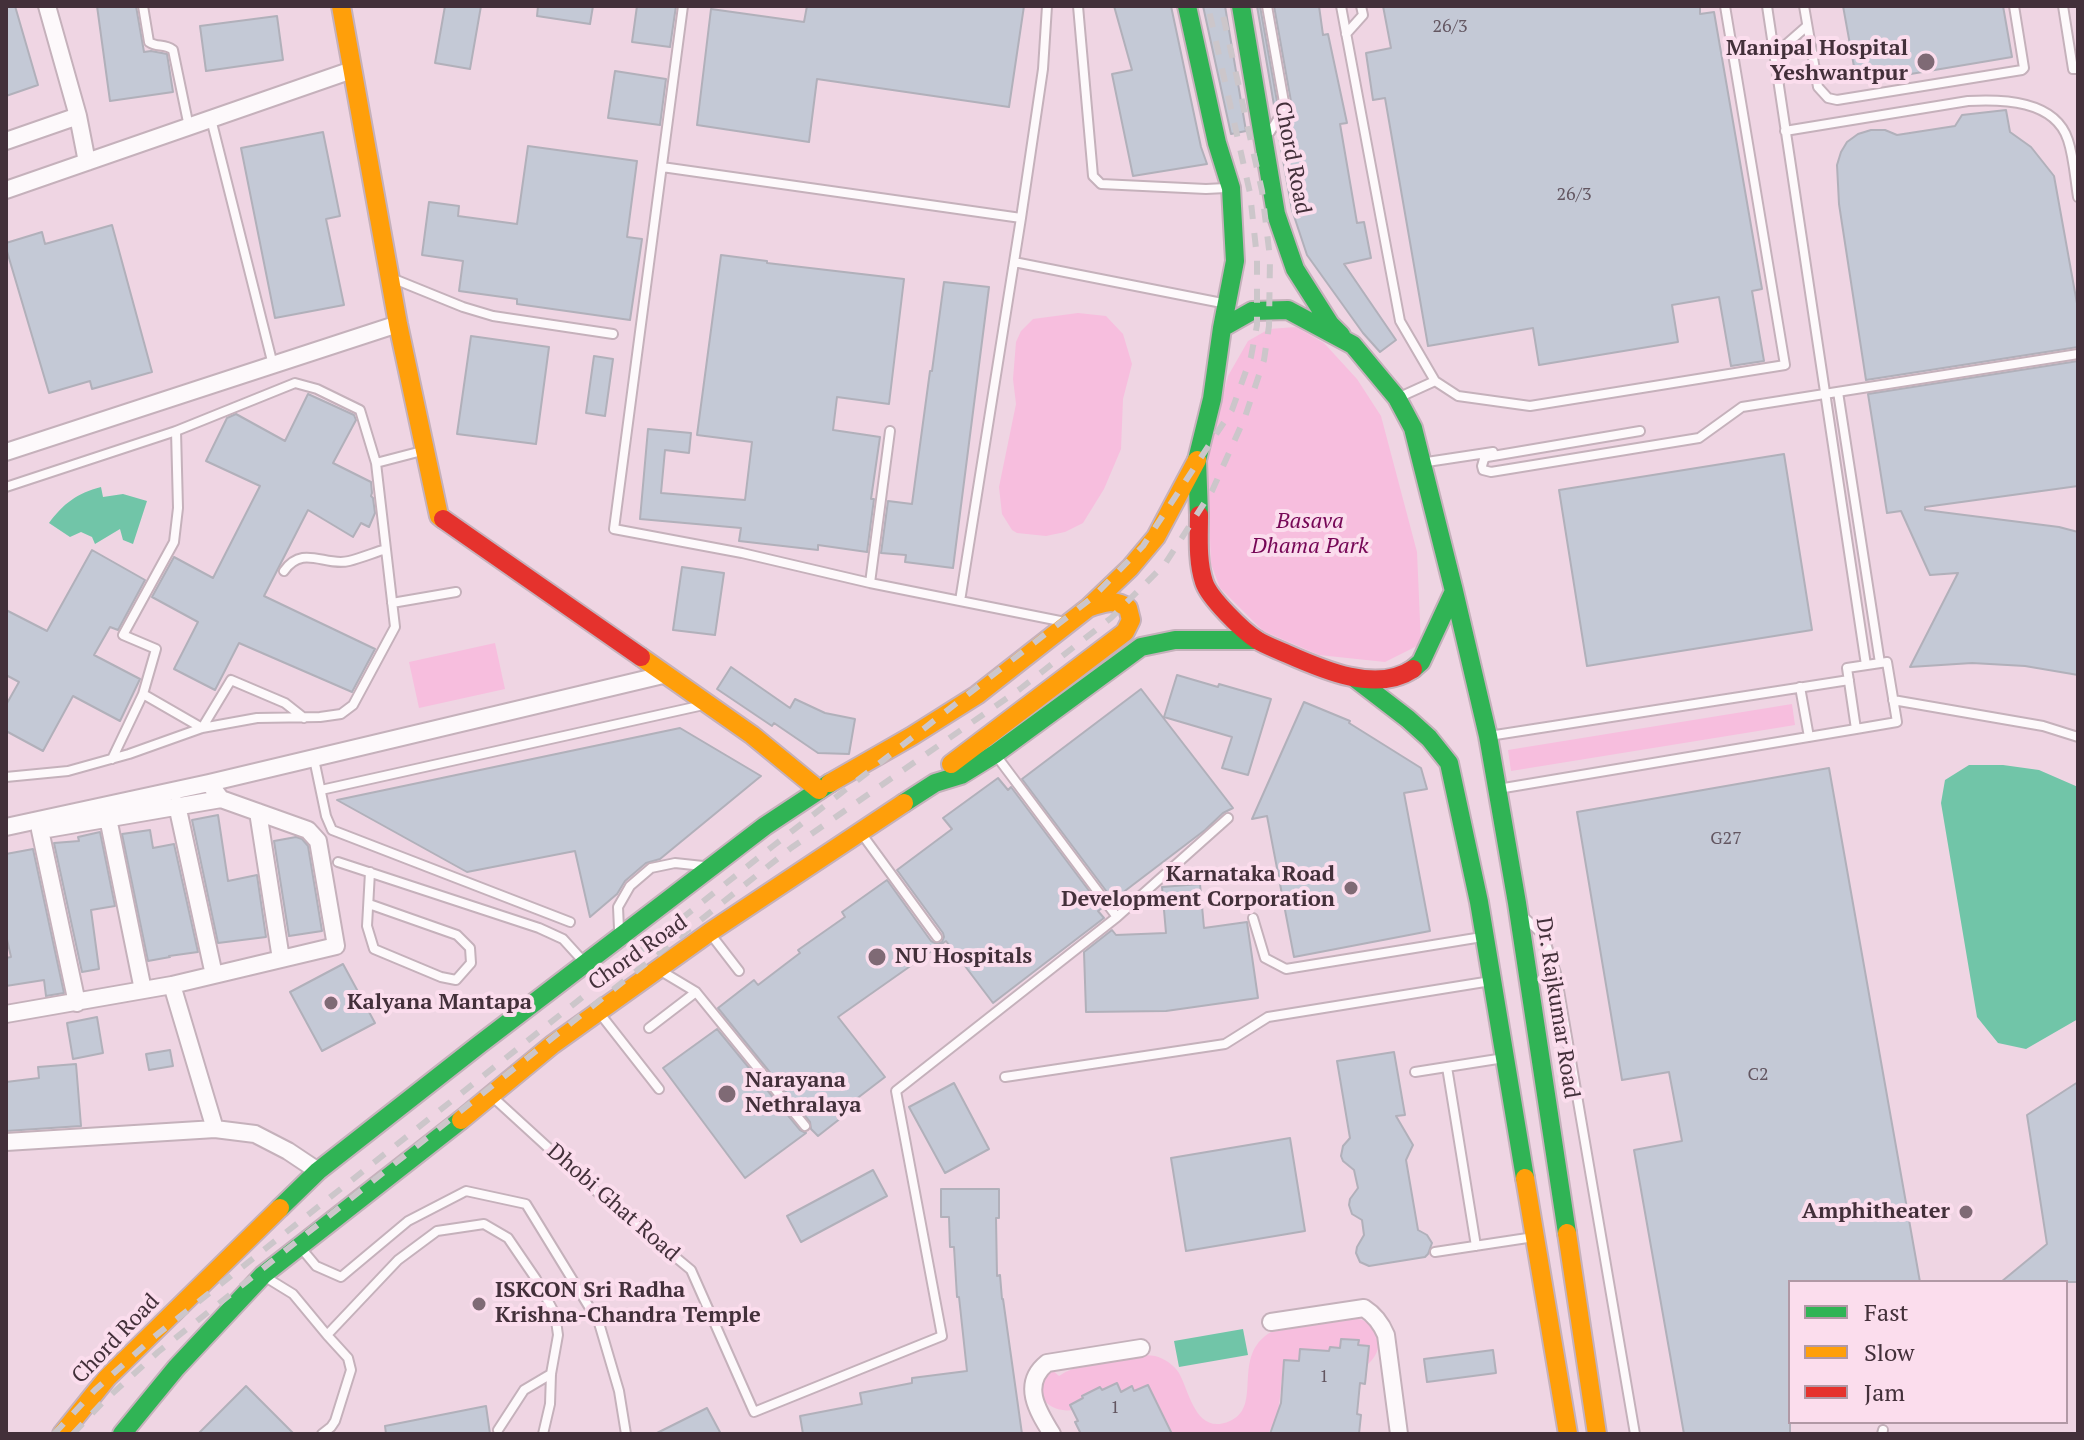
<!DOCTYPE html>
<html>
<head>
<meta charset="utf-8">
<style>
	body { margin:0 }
	#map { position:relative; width:2084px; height:1440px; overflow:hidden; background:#efd5e3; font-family:"PT Serif",serif }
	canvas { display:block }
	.frame { position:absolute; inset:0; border:8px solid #43303a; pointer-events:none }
	.legend { position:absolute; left:1788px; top:1280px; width:280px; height:144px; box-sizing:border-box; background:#fbdded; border:2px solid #b198a5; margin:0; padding:10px 14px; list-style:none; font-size:24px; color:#43303a }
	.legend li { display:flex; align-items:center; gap:16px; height:40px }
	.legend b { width:40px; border:2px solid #b198a5 }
</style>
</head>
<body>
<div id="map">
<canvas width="2084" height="1440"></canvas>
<div class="frame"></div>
<ul class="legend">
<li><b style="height:10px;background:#30b455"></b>Fast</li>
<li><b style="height:10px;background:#ff9f0a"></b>Slow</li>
<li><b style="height:10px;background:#e5322d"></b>Jam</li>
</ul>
</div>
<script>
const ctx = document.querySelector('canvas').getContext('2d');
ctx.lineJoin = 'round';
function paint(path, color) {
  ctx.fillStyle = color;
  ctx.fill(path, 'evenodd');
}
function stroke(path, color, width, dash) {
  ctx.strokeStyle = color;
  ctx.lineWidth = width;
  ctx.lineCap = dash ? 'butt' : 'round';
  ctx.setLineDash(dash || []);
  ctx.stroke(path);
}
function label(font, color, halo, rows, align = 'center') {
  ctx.font = font + ' "PT Serif",serif';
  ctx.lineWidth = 8;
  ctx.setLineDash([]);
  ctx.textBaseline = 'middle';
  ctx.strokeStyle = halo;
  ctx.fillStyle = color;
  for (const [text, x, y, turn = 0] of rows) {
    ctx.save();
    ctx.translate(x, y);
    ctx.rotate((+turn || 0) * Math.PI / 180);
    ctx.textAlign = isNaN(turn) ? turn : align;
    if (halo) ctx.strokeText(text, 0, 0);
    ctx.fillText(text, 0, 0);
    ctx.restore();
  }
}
paint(new Path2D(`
	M1078 313 1106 316 1123 334 1132 364 1123 399 1121 449 1104 489 1083 523 1065 532 1046 536 1017 533 1012 530 1002 514 999 487 1016 404 1013 379 1016 342 1021 331 1033 319Z
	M1296 327 1324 343 1357 379 1381 416 1417 552 1421 644 1385 662 1319 655 1263 631 1220 588 1211 564 1207 460 1228 376 1248 341 1269 329Z
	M495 643 505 689 419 708 409 662Z
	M1792 704 1795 725 1511 771 1508 750Z
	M1353 1318C1378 1320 1388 1347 1368 1364L1369 1346 1358 1345 1359 1340 1342 1339 1340 1348 1329 1351 1301 1349 1299 1361 1284 1360 1278 1415 1268 1434H1173L1148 1385 1134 1391 1132 1387 1121 1392 1102 1390 1100 1387 1071 1404 1073 1410C1055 1413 1033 1400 1042 1379 1044 1375 1047 1372 1050 1368L1059 1376C1075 1365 1093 1364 1112 1361 1125 1359 1142 1353 1155 1356 1164 1358 1174 1365 1179 1373 1190 1393 1196 1436 1230 1421 1264 1406 1230 1356 1271 1332Z`), '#f7bede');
paint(new Path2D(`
	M101 487 103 497 123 494 147 501 133 544 123 540 120 529 95 544 92 537 81 532 70 537 49 523C63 504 77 493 101 487Z
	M1969 765H2003L2039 770 2078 787V1019L2026 1049 1998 1043 1977 1017 1941 803 1945 780Z
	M1243 1329 1248 1355 1179 1367 1174 1341Z`), '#71c5a8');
const building = new Path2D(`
	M6 6H15L38 85 6 96Z
	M97 6H136L144 52 151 51 167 54 173 92 110 101Z
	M445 6H481L470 69 435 63Z
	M538 6H593L590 24 537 16Z
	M637 6H676L670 47 632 42Z
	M807 6H1024L1009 107 817 79 809 142 697 125 711 9 804 22Z
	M1114 6H1171L1201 147 1207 164 1133 176 1112 74 1132 70Z
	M1203 6H1225L1246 131 1231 134Z
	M1257 6H1260L1278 107 1275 111Z
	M1274 6H1319L1323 35 1328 34 1347 123 1340 124 1357 223 1364 222 1371 258 1344 264 1396 340 1380 352 1363 333 1307 255 1292 210 1278 132 1291 112 1292 107Z
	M1383 6H1700V14L1714 12 1762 289 1752 291 1764 361 1731 366 1719 297 1672 305 1678 342 1539 365 1533 328 1428 346 1385 98 1373 100 1366 53 1391 48Z
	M1843 6H2003L2012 57 1857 83Z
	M277 16 283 60 206 71 200 26Z
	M615 71 666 79 660 125 608 118Z
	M2006 110 2010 132 2031 147 2054 176 2078 309V347L1866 380 1839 204 1837 165 1841 152 1847 142 1858 134 1871 130H1885L1897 135 1955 126 1962 115Z
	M323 132 340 216 326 219 344 305 275 318 241 148Z
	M528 146 637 161 627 237 642 239 630 320 517 304V299L459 291 463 261 422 255 429 202 459 206 458 216 517 224Z
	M112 225 152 372 92 389 90 381 49 393 6 248V243L42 232 45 244Z
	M721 255 767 261V263L904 279 889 404 837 397 833 430 880 437 871 499H874L867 552 818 545V550L739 541 741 528 640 519 648 429 691 433 689 453 665 450 661 493 745 500 752 442 697 435Z
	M944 282 989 287 953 568 905 562 906 555 881 553 888 501 912 504 930 371H932Z
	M471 336 549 347 536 444 457 434Z
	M594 356 613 359 605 416 586 413Z
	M2078 361V486L1925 507V510L2059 527 2078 532V675L2025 666 1972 663 1910 667 1958 573 1930 575 1901 511 1887 513 1868 394Z
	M308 394 354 415 356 420 333 463 371 482 372 493 371 496 373 498 375 513 369 527 361 523 353 537 308 510 264 596 375 649 352 692 239 643 215 690 174 669 198 622 152 597 174 557 213 578 260 486 206 461 227 418 236 414 285 441Z
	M1784 454 1812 630 1587 666 1559 490Z
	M92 550 145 580 118 630 110 627 94 655 140 679 120 721 73 696 43 751 6 731V705L19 682 6 675V610L47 631Z
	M682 567 724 573 715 635 673 630Z
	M731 667 790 708 795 699 825 713 855 719 849 754 818 753 774 723 772 726 717 689Z
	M1177 675 1218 687 1219 684 1271 699 1248 775 1222 768 1232 737 1164 717Z
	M1141 689 1233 808 1223 813 1205 830 1113 900 1022 779Z
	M1304 702 1350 721 1349 723 1421 768 1427 789 1404 793 1430 931 1294 957 1267 816 1252 819Z
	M680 728 761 776 660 859 646 863 625 881 617 894 590 917 575 851 467 872 337 800Z
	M1829 768 1920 1282H1790V1434H1684L1634 1150 1682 1141 1669 1072 1622 1080 1577 812Z
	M998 778 1008 790 1011 787 1102 908 1098 911 1104 918 993 1003 946 941 838 1017 885 1077 851 1103 855 1107 818 1136 811 1129 810 1122 718 1008 754 980 758 985 800 953 798 950 845 917 842 912 887 880 931 941 937 944 942 942 944 937 943 933 897 870 952 829 943 818Z
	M218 815 228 881 257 875 266 937 218 943 192 820Z
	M150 830 153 848 174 844 198 952 169 956 170 957 148 961 122 834Z
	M100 832 115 906 91 910 99 969 82 972 54 843 79 841 78 837Z
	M296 837 302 839 308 846 322 931 289 936 274 841Z
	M33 849 64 993 46 996 44 980 6 986V958L11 957 6 935V854Z
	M1200 884 1204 928 1247 922 1258 998 1166 1011 1086 1012 1084 952 1112 930 1116 935 1166 933 1162 887Z
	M343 964 375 1023 322 1051 290 992Z
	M97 1017 103 1053 73 1059 67 1023Z
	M717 1029 800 1130 806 1133 745 1178 663 1068Z
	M170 1050 173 1066 149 1070 146 1054Z
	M1394 1052 1405 1115 1396 1116 1413 1145 1406 1160 1418 1230 1427 1235 1432 1243 1428 1254 1425 1257 1369 1266 1360 1262 1356 1253 1357 1247 1364 1235 1362 1220 1352 1214 1349 1205 1350 1199 1358 1188 1354 1170 1343 1161 1341 1156 1343 1146 1350 1138 1337 1061Z
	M76 1064 81 1126 6 1131V1082L39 1078 38 1067Z
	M2078 1082V1282H2001L2047 1244 2027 1115Z
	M954 1083 989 1149 945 1173 909 1107Z
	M1290 1138 1305 1231 1186 1251 1171 1158Z
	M873 1170 887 1196 801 1242 787 1216Z
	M941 1189H999V1218H996L997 1276 1000 1275 1002 1299H1003L1022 1434H803L800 1416 862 1404 860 1393 912 1383V1378L967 1371 959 1297H957L954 1247H950L949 1217H941Z
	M1341 1339 1359 1340 1358 1345 1369 1346 1365 1384 1360 1383 1357 1414 1361 1415 1359 1434H1270L1281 1403 1284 1360 1299 1361 1300 1349 1329 1351 1330 1347 1340 1348Z
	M1493 1350 1496 1373 1427 1382 1424 1359Z
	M1117 1383 1121 1392 1132 1386 1134 1391 1148 1385 1172 1434H1081L1075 1422 1078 1421 1070 1405 1083 1398 1082 1396 1100 1387 1102 1390Z
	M246 1386 294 1434H198Z
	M486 1406 490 1434H386L385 1426Z
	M707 1408 721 1434H655Z`);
paint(building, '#c4c9d6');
stroke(building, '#b1b0ba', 2);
const lane = new Path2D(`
	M143 6 149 42C157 48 164 43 173 50L189 127
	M683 6 614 529 742 553 870 583 1060 621
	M1078 6 1093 176 1101 184 1206 189 1226 188
	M1267 6 1285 108 1270 132
	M1341 6 1400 321 1435 381 1458 396 1530 406 1785 365 1725 6
	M1767 6 1866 665
	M1804 6 1818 87 1828 98 1837 100 2022 70 2024 68 2014 6
	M2063 6 2073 69H2078
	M1346 34 1363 15 1361 6
	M1774 55 1807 26
	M211 119 273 365
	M1785 131 1968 101C2002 99 2055 100 2068 140 2074 158 2075 179 2078 197
	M662 167 1021 218
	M1014 262 1222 303
	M394 279 463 307 493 316 613 334
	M1838 392 1880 663
	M1402 396 1435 381
	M176 431 178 508 174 542 123 635 156 649 143 694 202 728 231 680 285 703 304 718
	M1640 431 1487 457 1484 459 1482 466 1483 470 1491 472 1699 438 1742 407 2078 354
	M1427 462 1493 452
	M376 463 422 451
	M6 487 176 431 295 383 317 389 360 410 376 463 395 627 353 705 341 714 320 717 257 718 202 728 129 754 68 771 6 777
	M284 571C303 544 325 567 349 561 361 558 373 553 386 549
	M870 583 890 431
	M960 601 1021 218 1043 69 1047 6
	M392 603 456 592
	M1887 662 1897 722 1856 729 1847 668Z
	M1800 687 1809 737
	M1893 700 2043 726 2078 737
	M1489 736 1849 680
	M998 758 1117 917 1228 818
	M112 759 143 694
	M314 759 326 816 332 830 570 922
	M1498 789 1856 729
	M321 790 699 706
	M864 837 937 937
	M338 862 539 928 563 939 583 961
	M369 904 457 935 470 948 471 963 456 980 441 977 374 949 367 926 370 872
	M1253 918 1265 958 1286 969 1482 937
	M1525 918 1543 935 1556 973 1635 1434
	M619 929 618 907 630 886 651 868 675 863 703 866
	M712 936 739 971
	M661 971 696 992 805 1126
	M601 1015 659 1089
	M649 1028 696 992
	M1447 1067 1476 1246
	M1415 1072 1504 1058
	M1005 1077 1225 1044 1268 1017 1491 981
	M496 1100 590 1186 691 1270 754 1412 942 1336 896 1091 1117 917
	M301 1248 316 1266 341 1277 408 1221 466 1191 526 1204 599 1323 619 1391 626 1434
	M1435 1252 1534 1237
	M267 1278 293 1294 327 1335 398 1260 437 1231 484 1224 508 1238 536 1279 555 1314 558 1335 551 1374 550 1404 543 1434
	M498 1430 524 1390 551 1374
	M322 1434 331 1427 335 1421 351 1370 348 1358 327 1335
	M1882 1434 1883 1430`);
const street = new Path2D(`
	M47 6 78 116 87 162
	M6 141 78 116
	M6 190 352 70
	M6 452 398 324
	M177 805 214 975
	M258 812 281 959
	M108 818 143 990
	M6 827 209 783 663 675
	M47 829 221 799
	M40 830 77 1003
	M172 985 215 1129
	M6 1014 172 985 336 946 318 841 308 830 221 799 209 783
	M6 1142 215 1129 255 1134 288 1151 318 1171
	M1271 1322 1364 1308C1375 1315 1381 1323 1386 1335L1399 1434
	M1052 1434C1037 1410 1021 1384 1047 1363L1141 1348`);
const fast = new Path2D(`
	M1187 6 1217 143 1231 188 1235 261 1222 328 1212 399 1197 460 1199 515
	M1241 6 1276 214 1295 269 1330 324 1341 335
	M1222 328 1252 311 1288 310 1353 345 1397 398 1413 428 1454 591 1421 662 1413 669
	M1454 591 1488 736 1517 903 1567 1233
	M1356 679 1408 719 1429 738 1449 763 1479 902 1525 1178
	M904 803 935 783 961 775 995 754 1141 647 1175 640H1257
	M280 1208 318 1171 480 1044 765 826 830 783
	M122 1434 176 1368 263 1275 461 1120`);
const slow = new Path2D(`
	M341 6 398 324 439 516 443 519
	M641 657 752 735 819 790
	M951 764 1125 632 1131 620 1128 608C1115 598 1102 603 1088 608
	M830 783 912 736 977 695 1088 608 1130 568 1156 537 1197 460
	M461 1120 552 1045 710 932 904 803
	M1525 1178 1568 1434
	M1567 1233 1597 1434
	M62 1434 107 1378 280 1208`);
const jam = new Path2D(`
	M1199 515C1199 536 1197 561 1204 582 1209 598 1243 631 1257 640 1265 645 1276 649 1285 653 1321 669 1376 694 1413 669
	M443 519 641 657`);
stroke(lane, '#c5b1bb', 12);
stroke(street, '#c5b1bb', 20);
stroke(fast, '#c5b1bb', 22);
stroke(slow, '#c5b1bb', 22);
stroke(jam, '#c5b1bb', 22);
stroke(lane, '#fdf9fb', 8);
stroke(street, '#fdf9fb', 16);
stroke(fast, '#30b455', 18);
stroke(slow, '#ff9f0a', 18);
stroke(jam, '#e5322d', 18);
stroke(new Path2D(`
	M54 1434 95 1390 154 1337 773 846 1093 597 1143 546 1232 410 1251 357 1257 325V258L1250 193 1208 6
	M73 1434 102 1403 158 1352 791 848 1020 689 1111 618 1165 564 1212 491 1245 417 1264 360 1269 326 1270 258 1262 191 1221 6`), '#ccc6ca', 6, [14, 14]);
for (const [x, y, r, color] of [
	[1926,62,10,"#7f6a75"],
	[1351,888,8,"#7f6a75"],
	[877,957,10,"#7f6a75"],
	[331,1003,8,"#7f6a75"],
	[727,1094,10,"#7f6a75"],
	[1966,1212,8,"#7f6a75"],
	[479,1304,8,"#7f6a75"]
]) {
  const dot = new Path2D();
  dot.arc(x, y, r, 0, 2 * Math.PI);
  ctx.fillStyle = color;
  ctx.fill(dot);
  stroke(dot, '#fbdded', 3);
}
label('18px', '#635661', null, [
	["26/3",1450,27],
	["26/3",1574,195],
	["G27",1726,839],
	["C2",1758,1075],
	["1",1324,1377],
	["1",1115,1408]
]);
label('bold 22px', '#43303a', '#fbdded', [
	["Manipal Hospital",1908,49,"right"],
	["Yeshwantpur",1908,74,"right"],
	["Karnataka Road",1335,875,"right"],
	["Development Corporation",1335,900,"right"],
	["NU Hospitals",895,957],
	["Kalyana Mantapa",347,1003],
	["Narayana",745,1081],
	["Nethralaya",745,1106],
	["Amphitheater",1950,1212,"right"],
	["ISKCON Sri Radha",495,1291],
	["Krishna-Chandra Temple",495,1316]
], 'left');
label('22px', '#43303a', '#fbdded', [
	["Chord Road",1292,158,79],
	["Chord Road",638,953,-35],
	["Dr. Rajkumar Road",1557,1008,81],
	["Dhobi Ghat Road",613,1203,41],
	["Chord Road",116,1339,-46]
]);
label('italic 22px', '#760756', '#fbdded', [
	["Basava",1310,522],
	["Dhama Park",1310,547]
]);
</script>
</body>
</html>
